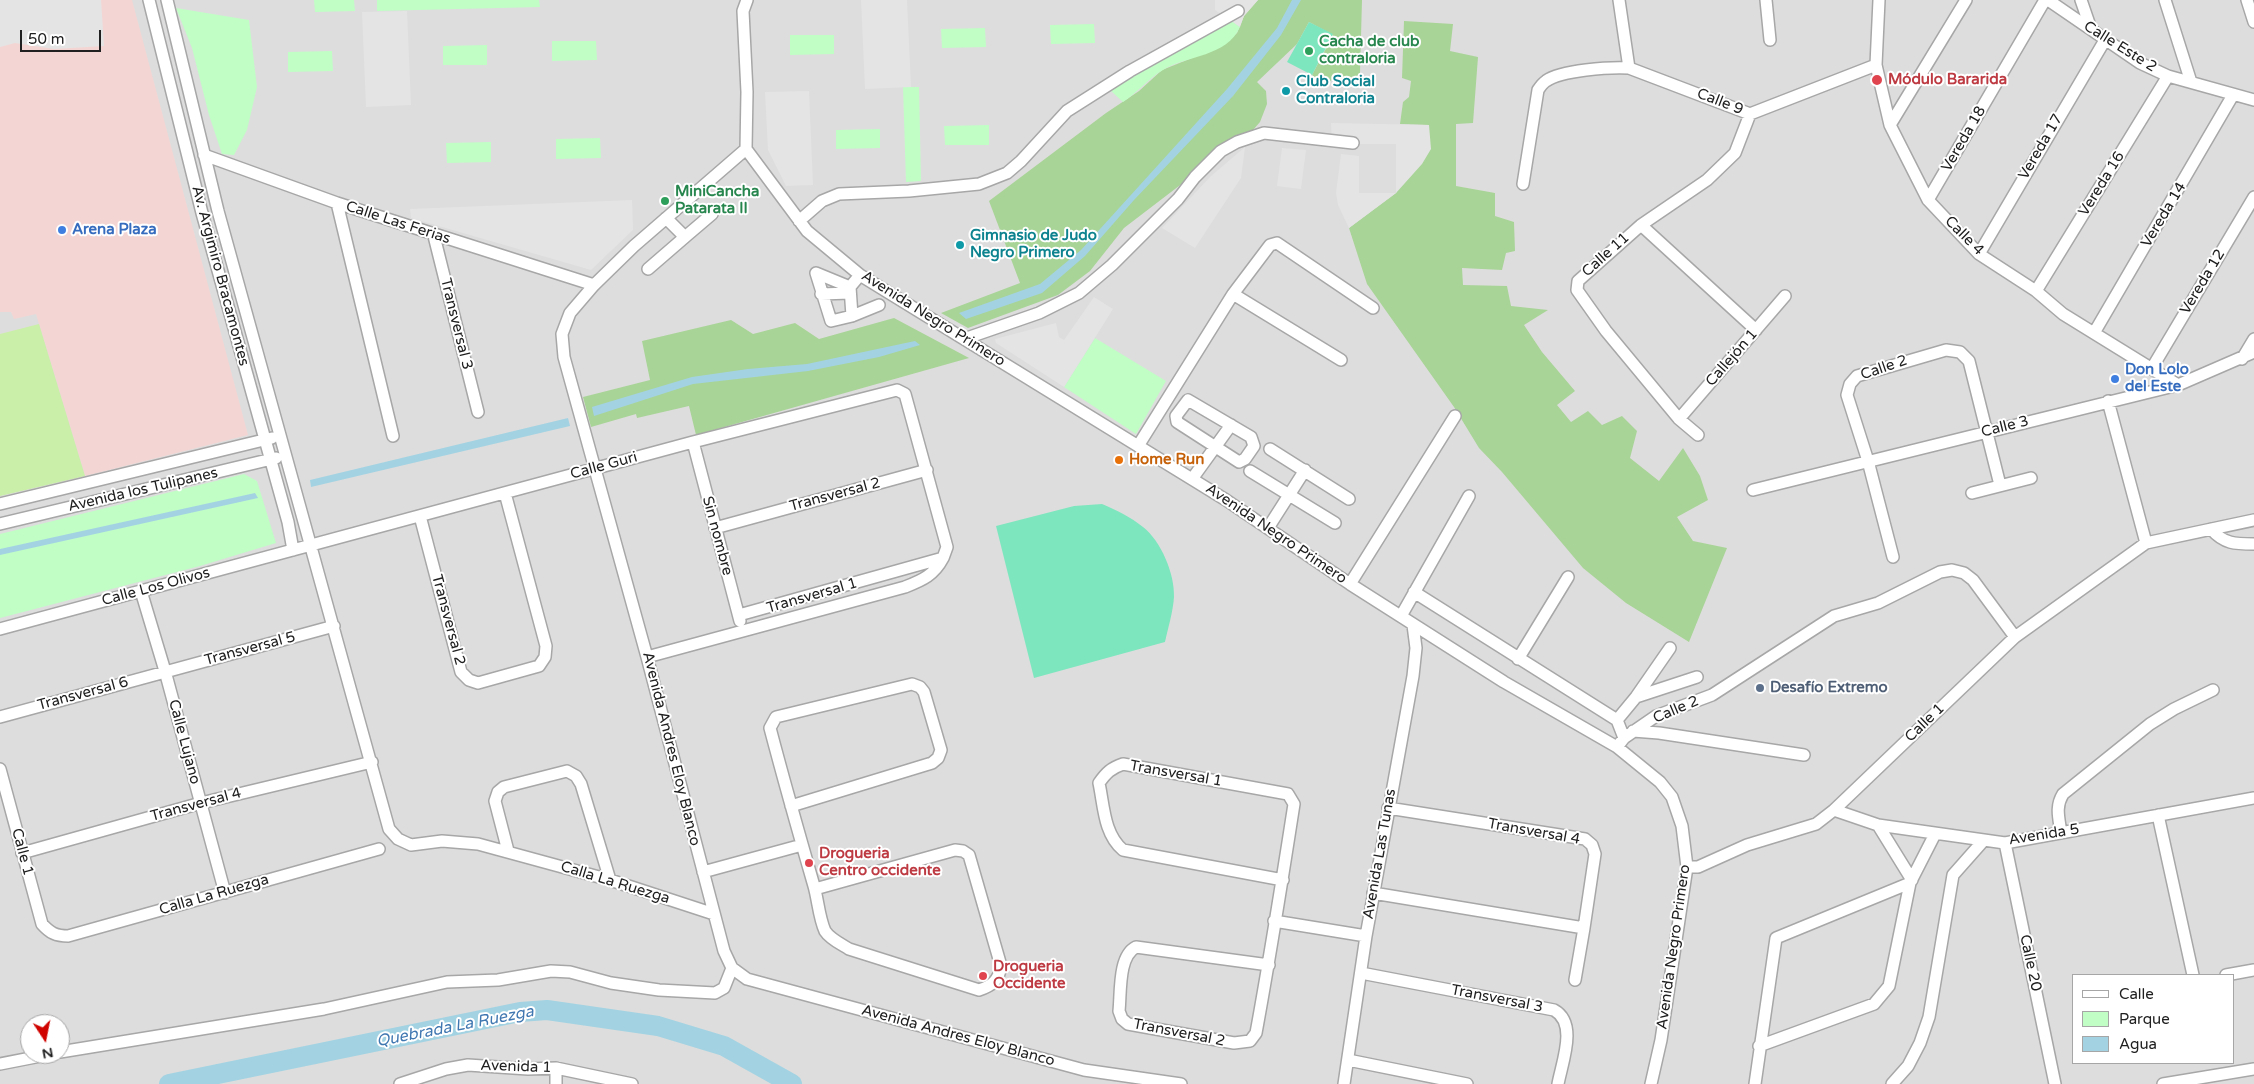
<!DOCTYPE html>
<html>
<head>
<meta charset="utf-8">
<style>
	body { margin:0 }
	#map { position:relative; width:2254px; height:1084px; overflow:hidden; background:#f1eee6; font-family:"Varela Round",sans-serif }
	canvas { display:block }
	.legend { position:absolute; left:2072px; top:974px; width:162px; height:90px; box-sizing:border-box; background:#fff; border:1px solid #a6a6a6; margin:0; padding:6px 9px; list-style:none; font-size:15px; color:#202020 }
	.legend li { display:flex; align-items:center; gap:10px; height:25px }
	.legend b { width:25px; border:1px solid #a6a6a6 }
	.north { position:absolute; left:20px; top:1014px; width:50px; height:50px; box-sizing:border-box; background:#fff; border:1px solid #a6a6a6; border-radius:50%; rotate:169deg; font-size:14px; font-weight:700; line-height:20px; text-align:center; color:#202020 }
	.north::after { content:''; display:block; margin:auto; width:18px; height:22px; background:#d00300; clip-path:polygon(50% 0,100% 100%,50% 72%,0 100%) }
	.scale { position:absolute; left:20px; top:30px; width:81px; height:22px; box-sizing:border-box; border:2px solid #202020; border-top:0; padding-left:6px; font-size:15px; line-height:18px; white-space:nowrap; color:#202020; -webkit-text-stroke:4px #fff; paint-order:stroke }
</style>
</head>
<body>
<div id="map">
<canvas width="2254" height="1084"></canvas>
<ul class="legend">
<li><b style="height:6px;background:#fff"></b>Calle</li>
<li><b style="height:14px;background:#c0fec6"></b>Parque</li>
<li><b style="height:14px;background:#a3d3e2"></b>Agua</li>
</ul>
<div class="north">N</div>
<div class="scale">50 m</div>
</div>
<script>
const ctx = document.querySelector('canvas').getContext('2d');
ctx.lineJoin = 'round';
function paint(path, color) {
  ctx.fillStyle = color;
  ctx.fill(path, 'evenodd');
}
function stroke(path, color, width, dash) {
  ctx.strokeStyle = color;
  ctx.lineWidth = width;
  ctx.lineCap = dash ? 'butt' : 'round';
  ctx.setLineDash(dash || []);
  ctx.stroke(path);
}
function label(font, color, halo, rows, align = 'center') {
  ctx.font = font + ' "Varela Round",sans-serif';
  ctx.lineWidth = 4;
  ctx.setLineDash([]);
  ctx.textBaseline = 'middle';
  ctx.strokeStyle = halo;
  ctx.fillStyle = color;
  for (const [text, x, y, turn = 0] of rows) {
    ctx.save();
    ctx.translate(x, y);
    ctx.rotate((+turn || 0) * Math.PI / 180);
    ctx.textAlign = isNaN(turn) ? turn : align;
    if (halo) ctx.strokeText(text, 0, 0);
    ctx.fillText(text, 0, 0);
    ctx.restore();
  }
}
paint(new Path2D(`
	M0 0H2254V1084H0ZM2073 975H2233V1063H2073ZM30 1024H60V1054H30Z`), '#dedddd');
paint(new Path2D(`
	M0 0H132L248 435 85 476 36 314 14 319 11 312H0Z`), '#f3d6d4');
paint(new Path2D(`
	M39 324 85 476 0 496V334Z`), '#caefa8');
paint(new Path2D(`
	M1258 0H1362L1360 73 1353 80 1333 78 1326 86 1312 75 1333 35 1309 22 1297 44 1257 82 1266 91 1267 104 1260 122 1246 138 1192 176 1124 228 1090 271 1058 295 968 328 941 313 1020 283 989 201 1106 113 1139 91 1162 70 1222 46 1237 33 1244 16Z
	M1404 21 1453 24 1450 51 1478 57 1473 123 1456 124V186L1495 193V216L1514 222 1515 251 1506 253 1502 270 1462 268 1463 285 1507 286 1511 306 1548 310 1524 325 1542 352 1575 391 1557 405 1571 422 1588 411 1602 425 1622 416 1637 431 1630 458 1659 481 1683 448 1700 476 1708 500 1677 517 1693 541 1727 548 1689 642 1626 603 1583 568 1502 472 1479 448 1454 407 1367 284 1349 228 1396 193 1429 125 1400 124 1403 102 1409 97 1411 81 1402 78Z
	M894 318 969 358 696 435 689 406 637 418 636 414 591 427 583 397 650 380 642 341 731 320 753 334 795 323 819 339Z`), '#a8d497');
paint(new Path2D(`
	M314 0H354L355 11 315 12Z
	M377 0H539L540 7 377 11Z
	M176 8 249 20 257 87 247 130 234 155 222 154 209 115 192 48Z
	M1232 21 1240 27C1227 57 1187 55 1163 70 1148 79 1137 93 1123 102L1110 90 1132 75Z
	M1094 24 1095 43 1051 44 1050 25Z
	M985 28 986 47 942 48 941 29Z
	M790 35H834V54L790 55Z
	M552 41H596L597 60 552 61Z
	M487 45V65H443V46Z
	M332 51 333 71 288 72V52Z
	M903 87H919L921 181 906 182Z
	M989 125V145H945L944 126Z
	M880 129V148L836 149V130Z
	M600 138 601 158 556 159V139Z
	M491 142V162L447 163 446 143Z
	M1095 338 1166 381 1136 434 1064 387Z
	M244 474 257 481 276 543 200 566 0 618V534Z`), '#c0fec6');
paint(new Path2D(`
	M1309 22 1333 34 1312 75 1287 62Z
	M1102 504C1116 510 1131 517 1143 527 1161 541 1175 574 1174 597 1173 612 1168 628 1165 642L1034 678 996 526 1074 506Z`), '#7ee6bf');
paint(new Path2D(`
	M0 0H101L104 46 54 49 15 43 0 47Z
	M861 0H907L911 87 865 89Z
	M1215 0H1258L1244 16 1240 27 1215 10Z
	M407 11 411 105 366 107 362 12Z
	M809 91 813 185 786 186 768 150 765 92Z
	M1331 123 1429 125 1431 149 1422 164 1396 193 1349 228 1338 205 1336 193 1341 154 1359 156V193H1396V144H1332Z
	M1245 147 1241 178 1195 248 1162 228 1211 176Z
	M1282 148 1306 150 1301 189 1277 186Z
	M632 200 633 230 591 270 411 218 410 209Z
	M1094 297 1113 309 1064 387 996 343 995 339 1056 323 1059 337 1064 340Z`), '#e4e4e4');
paint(new Path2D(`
	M1292 0H1301L1281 35 1233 96 1134 200 1085 256 1042 293 966 319 959 313 1040 284 1081 250 1227 89 1277 28Z
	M915 341 920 345 879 357 808 371 693 384 594 416 592 407 692 377 748 369 807 364Z
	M568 418 570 426 311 487 310 480Z
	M255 493 258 498 0 555V549Z`), '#a3d3e2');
stroke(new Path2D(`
	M169 1084 520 1012 547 1010 658 1026 724 1046 792 1084`), '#a3d3e2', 20);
const street = new Path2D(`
	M149 0 202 213 288 522 293 550
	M167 0 218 211 389 829 398 839 411 845 442 841 478 844 610 880 714 914
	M747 0 743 11 747 92 746 149 807 231 860 275 1226 500 1350 584 1504 682 1617 747 1660 782 1672 797 1682 826 1687 867 1661 1040 1651 1084
	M1619 0 1629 68 1750 114 1876 65
	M1766 0 1770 40
	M1879 0 1876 65 1890 125 1928 200 1979 254 2036 291 2063 314 2178 385
	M2048 0 2140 63 2168 76 2254 100
	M2081 0 2091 29
	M2165 0 2191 82
	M2247 0 2254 22
	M1890 125 1966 0
	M746 149 634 246 594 285 570 313 562 334 564 357 647 657 724 951 732 968 747 979 1084 1070 1181 1084
	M204 155 337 203 594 285
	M1523 184 1538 90C1540 87 1543 83 1546 81 1561 70 1610 67 1629 68
	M1928 200 2045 0
	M337 203 393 436
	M666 218 685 237 712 214
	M799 221 822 201 839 194 909 191 979 184 1007 173 1021 161 1067 111 1130 71 1238 11
	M1641 225 1756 330
	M434 236 478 412
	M1979 254 2105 40
	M648 269 685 237
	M850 287 816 273 831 321 852 316 850 287 860 275
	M2036 291 2168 76
	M821 294 850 293
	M1233 294 1341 360
	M852 316 879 305
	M2094 333 2233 95
	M964 339 1039 313 1079 293 1112 265 1178 199 1195 177 1221 151 1237 142 1264 133 1353 143
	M2242 359 2254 339
	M2152 368 2254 197
	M1188 400 1251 437 1254 446 1245 459 1239 462 1177 422 1176 416Z
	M2108 401 2146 543
	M1679 419 1785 296
	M1698 435 1679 419 1606 331 1577 290 1578 281 1641 225 1707 180 1735 153 1750 114
	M693 442 740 621
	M1138 446 1233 294 1270 245 1277 243 1373 308
	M1270 449 1349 499
	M1250 471 1335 523
	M1192 479 1231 425
	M1753 490 2178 385 2254 352
	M1972 493 2031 478
	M0 504 272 438
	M420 516 461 672 469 680 478 683 539 666 545 657 546 646 505 493
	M0 524 276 458
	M715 528 927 470
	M1268 528 1305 470
	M2211 529C2224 544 2235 544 2254 544
	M1893 557 1868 461 1847 395 1850 384 1857 376 1946 350 1960 352 1969 361 2000 485
	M1350 584 1455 416
	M141 591 165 671 225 893
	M1414 592 1617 720
	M1401 616 1469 496
	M0 629 693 442 897 390 905 394 947 547 943 558 739 615
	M647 657 905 587C923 580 934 575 943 558
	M1518 659 1568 577
	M1636 697 1697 677
	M0 717 334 626
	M1633 731 1659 733 1804 755
	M1624 738 1617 720 1636 697 1670 648
	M1617 747 1624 738 1656 716 1712 695 1834 616 1878 603 1940 572 1952 570 1964 573 1973 580 2015 637
	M0 769 42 924C50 933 56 936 68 936L379 849
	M791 806 932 763 938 758 941 750 924 692 920 687 912 684 776 717 770 728C784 781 799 834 814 886 818 900 819 918 825 931 830 939 841 944 849 949L979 990C992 986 999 980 1001 966L969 855 963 851 955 850 815 889
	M1834 810 1878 825 2005 843 2254 798
	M2158 815 2193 975
	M1878 825 1912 880
	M2061 833C2059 818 2055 807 2063 794L2150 724 2174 709 2213 690
	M2005 843 2055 1084
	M508 851 495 801 498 792 504 787 567 771 576 776 581 784 610 880
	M22 853 201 803 372 762
	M1687 867H1698L1747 845 1816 824 1834 810 2015 637 2146 543 2254 520
	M703 872 802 845
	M1373 893 1584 928 1595 854 1592 845 1585 839 1388 808
	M1274 921 1366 936
	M1269 965 1136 947C1118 956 1121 993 1119 1011L1122 1019 1128 1024 1234 1043 1250 1041 1256 1033C1270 957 1282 881 1294 804L1288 794 1123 764C1111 768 1106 773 1099 783 1104 807 1104 834 1123 850L1283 880
	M1361 973 1554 1010C1578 1023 1562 1062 1558 1084
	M2226 975 2254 970
	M1575 980 1584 928
	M1759 1046 1874 1004 1889 986 1910 883 1935 834
	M60 1052 324 1009 447 982 498 980 551 971 570 972 611 983 659 990 715 993 724 988 732 968
	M1348 1060 1467 1084
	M0 1064 51 1054
	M400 1084 446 1069 468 1065 528 1069 556 1068 632 1084
	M556 1084V1068
	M1344 1084 1366 936 1413 676 1416 648 1413 625
	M1755 1084 1776 938 1910 883
	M1892 1084 1908 1066 1920 1043 1929 1017 1953 875 1984 840
	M2163 1084 2254 1069`);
stroke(street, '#a7a7a7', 14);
stroke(street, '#fff', 11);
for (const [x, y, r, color] of [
	[1309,51,5,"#2e9e5b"],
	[1877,80,6,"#e0444e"],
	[1286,91,5,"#0f9aa8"],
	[665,201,5,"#2e9e5b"],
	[62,230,5,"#3f7fe0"],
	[960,245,5,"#0f9aa8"],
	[2115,379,5,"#3f7fe0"],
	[1119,460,5,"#e8710a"],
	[1760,688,5,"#5c6f8a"],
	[809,863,5,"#e0444e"],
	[983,976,5,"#e0444e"]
]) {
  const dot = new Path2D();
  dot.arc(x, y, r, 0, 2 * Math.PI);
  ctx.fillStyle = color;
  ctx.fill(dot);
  stroke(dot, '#fff', 2);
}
label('bold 15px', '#27864d', '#fff', [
	["Cacha de club",1319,42],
	["contraloria",1319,59],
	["MiniCancha",675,192],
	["Patarata II",675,209]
], 'left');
label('15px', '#202020', '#fff', [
	["Calle Este 2",2120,47,32],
	["Calle 9",1720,102,21],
	["Vereda 18",1964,139,-60],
	["Vereda 17",2041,147,-60],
	["Vereda 16",2102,184,-58],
	["Vereda 14",2164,215,-59],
	["Calle Las Ferias",398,223,18],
	["Calle 4",1964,236,45],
	["Calle 11",1606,255,-42],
	["Av. Argimiro Bracamontes",220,276,75],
	["Vereda 12",2203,282,-59],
	["Avenida Negro Primero",933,319,32],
	["Transversal 3",456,324,76],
	["Callejón 1",1732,358,-49],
	["Calle 2",1884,368,-19],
	["Calle 3",2005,427,-14],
	["Calle Guri",604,466,-15],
	["Avenida los Tulipanes",143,490,-13],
	["Transversal 2",835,495,-15],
	["Avenida Negro Primero",1276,534,34],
	["Sin nombre",717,536,75],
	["Calle Los Olivos",156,587,-15],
	["Transversal 1",812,596,-16],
	["Transversal 2",448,620,75],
	["Transversal 5",250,649,-15],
	["Transversal 6",83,694,-15],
	["Calle 2",1676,710,-23],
	["Calle 1",1925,723,-44],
	["Calle Lujano",184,742,75],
	["Avenida Andres Eloy Blanco",671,749,76],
	["Transversal 1",1176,774,10],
	["Transversal 4",196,805,-15],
	["Transversal 4",1534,832,10],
	["Avenida 5",2044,835,-9],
	["Calle 1",22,852,75],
	["Avenida Las Tunas",1380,854,-80],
	["Calla La Ruezga",615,883,17],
	["Calla La Ruezga",214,895,-16],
	["Avenida Negro Primero",1674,947,-82],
	["Calle 20",2030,963,78],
	["Transversal 3",1497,999,11],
	["Transversal 2",1179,1033,11],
	["Avenida Andres Eloy Blanco",958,1036,15],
	["Avenida 1",516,1067,2]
]);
label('bold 15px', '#be3a42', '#fff', [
	["Módulo Bararida",1888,80],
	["Drogueria",819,854],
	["Centro occidente",819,871],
	["Drogueria",993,967],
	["Occidente",993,984]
], 'left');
label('bold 15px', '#0d838f', '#fff', [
	["Club Social",1296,82],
	["Contraloria",1296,99],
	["Gimnasio de Judo",970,236],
	["Negro Primero",970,253]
], 'left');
label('bold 15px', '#366cbe', '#fff', [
	["Arena Plaza",72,230],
	["Don Lolo",2125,370],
	["del Este",2125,387]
], 'left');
label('bold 15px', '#c56008', '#fff', [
	["Home Run",1129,460]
], 'left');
label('bold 15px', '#4e5e75', '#fff', [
	["Desafío Extremo",1770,688]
], 'left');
label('italic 16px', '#4077b1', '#fff', [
	["Quebrada La Ruezga",455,1027,-11]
]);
</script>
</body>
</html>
